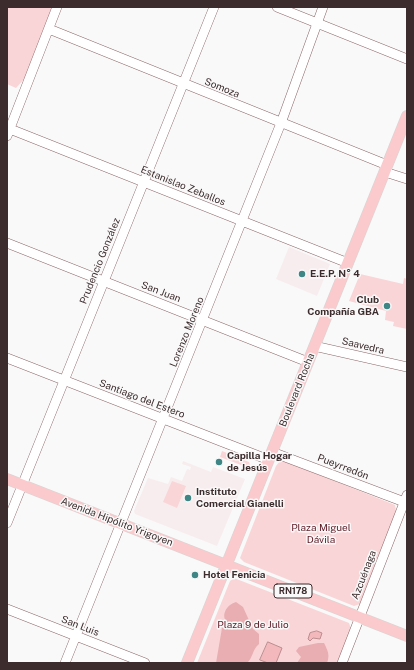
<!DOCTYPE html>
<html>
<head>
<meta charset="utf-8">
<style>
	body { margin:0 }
	#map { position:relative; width:414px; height:670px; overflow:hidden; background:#f9f9f9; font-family:"Public Sans",sans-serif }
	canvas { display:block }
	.frame { position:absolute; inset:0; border:8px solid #3d2c2d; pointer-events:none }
</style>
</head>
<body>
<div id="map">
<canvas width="414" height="670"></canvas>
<div class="frame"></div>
</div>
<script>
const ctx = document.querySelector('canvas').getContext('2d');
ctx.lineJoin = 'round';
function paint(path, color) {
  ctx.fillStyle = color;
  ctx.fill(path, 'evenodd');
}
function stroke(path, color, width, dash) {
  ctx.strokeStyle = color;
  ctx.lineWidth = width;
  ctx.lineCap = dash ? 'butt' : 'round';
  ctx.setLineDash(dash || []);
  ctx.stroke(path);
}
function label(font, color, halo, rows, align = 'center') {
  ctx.font = font + ' "Public Sans",sans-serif';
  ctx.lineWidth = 3;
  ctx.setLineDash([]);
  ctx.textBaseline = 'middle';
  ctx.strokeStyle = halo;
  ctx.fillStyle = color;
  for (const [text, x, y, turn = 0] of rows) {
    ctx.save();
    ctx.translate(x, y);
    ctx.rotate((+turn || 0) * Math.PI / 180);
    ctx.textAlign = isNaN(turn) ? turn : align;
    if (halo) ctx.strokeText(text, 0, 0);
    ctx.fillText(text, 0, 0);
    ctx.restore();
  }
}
paint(new Path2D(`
	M289 247 330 264 317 296 276 279Z
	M183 461 211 472 213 467 245 479 217 546 135 514 134 511 148 478 168 484 171 477 182 481 187 469 190 470 191 467 182 464Z`), '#f8edee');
paint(new Path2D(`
	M7 7H54L26 77 16 88 7 84Z
	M360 274 403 284 404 278 407 279V329L393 326 394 322 385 320 386 311 349 301Z
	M222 451 249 462 250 465 249 468 220 457Z
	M280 461 287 462 395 505 396 511 360 604 354 606 244 562 240 558 276 466Z
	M172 481 186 486 177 508 163 502Z
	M234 578 349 623 351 629 338 663H197L230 581Z`), '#f9d5d7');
paint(new Path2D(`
	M236 602 243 607 253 629 259 634V644C252 650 253 658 247 663H216L222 628 227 627 228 624C220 616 226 605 236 602Z
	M318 643H324C328 651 330 655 327 663H297L301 657 296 651 299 647Z`), '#e8aeb1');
const water = new Path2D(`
	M317 631 322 633 320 639 313 638 310 641 308 639 310 633Z
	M268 642 282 648 276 663H268L260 660Z`);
paint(water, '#f3b8bb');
stroke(water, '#bc8e90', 1);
const minor = new Path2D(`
	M277 7 407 59
	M49 29 387 165
	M10 129 348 263
	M7 136 57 7
	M385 172 407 179
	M7 243 308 362
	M314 346 407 367
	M7 358 269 460
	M272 452 407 503
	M7 523 214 7
	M7 609 145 663
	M65 663 281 123 323 7
	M342 663 407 495`);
const major = new Path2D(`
	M7 479 407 636
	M187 663 407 116`);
stroke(minor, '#8e6769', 10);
stroke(major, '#d8d5d5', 12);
stroke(minor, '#fff', 9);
stroke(major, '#facacd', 11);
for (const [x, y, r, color] of [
	[302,274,4,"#3e8685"],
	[387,306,4,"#3e8685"],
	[219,462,4,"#3e8685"],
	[188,498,4,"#3e8685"],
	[195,575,4,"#3e8685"]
]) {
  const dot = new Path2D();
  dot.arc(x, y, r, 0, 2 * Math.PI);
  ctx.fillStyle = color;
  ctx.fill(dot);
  stroke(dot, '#f9f9f9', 1.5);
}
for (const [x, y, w] of [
	[293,591,38]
]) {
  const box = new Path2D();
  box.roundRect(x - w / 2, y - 7, w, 14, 3);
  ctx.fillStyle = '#f9f9f9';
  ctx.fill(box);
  stroke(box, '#3d2c2d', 1);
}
label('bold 9px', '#3d2c2d', null, [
	["RN178",293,591]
]);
label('10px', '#3d2c2d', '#f9f9f9', [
	["Somoza",222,88,22],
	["Estanislao Zeballos",183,186,22],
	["Prudencio González",100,261,-68],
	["San Juan",161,292,21],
	["Lorenzo Moreno",187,332,-68],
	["Saavedra",363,346,13],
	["Boulevard Rocha",297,390,-68],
	["Santiago del Estero",142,399,21],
	["Pueyrredón",343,467,21],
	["Avenida Hipólito Yrigoyen",117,522,21],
	["Azcuénaga",364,575,-69],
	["San Luis",80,626,21]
]);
label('bold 10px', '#3d2c2d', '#f9f9f9', [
	["E.E.P. N° 4",310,274],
	["Club",379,300,"right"],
	["Compañía GBA",379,312,"right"],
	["Capilla Hogar",227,456],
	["de Jesús",227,468],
	["Instituto",196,492],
	["Comercial Gianelli",196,504],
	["Hotel Fenicia",203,575]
], 'left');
label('10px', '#5c1823', '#f9f9f9', [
	["Plaza Miguel",321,528],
	["Dávila",321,540],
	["Plaza 9 de Julio",253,625]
]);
</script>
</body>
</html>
